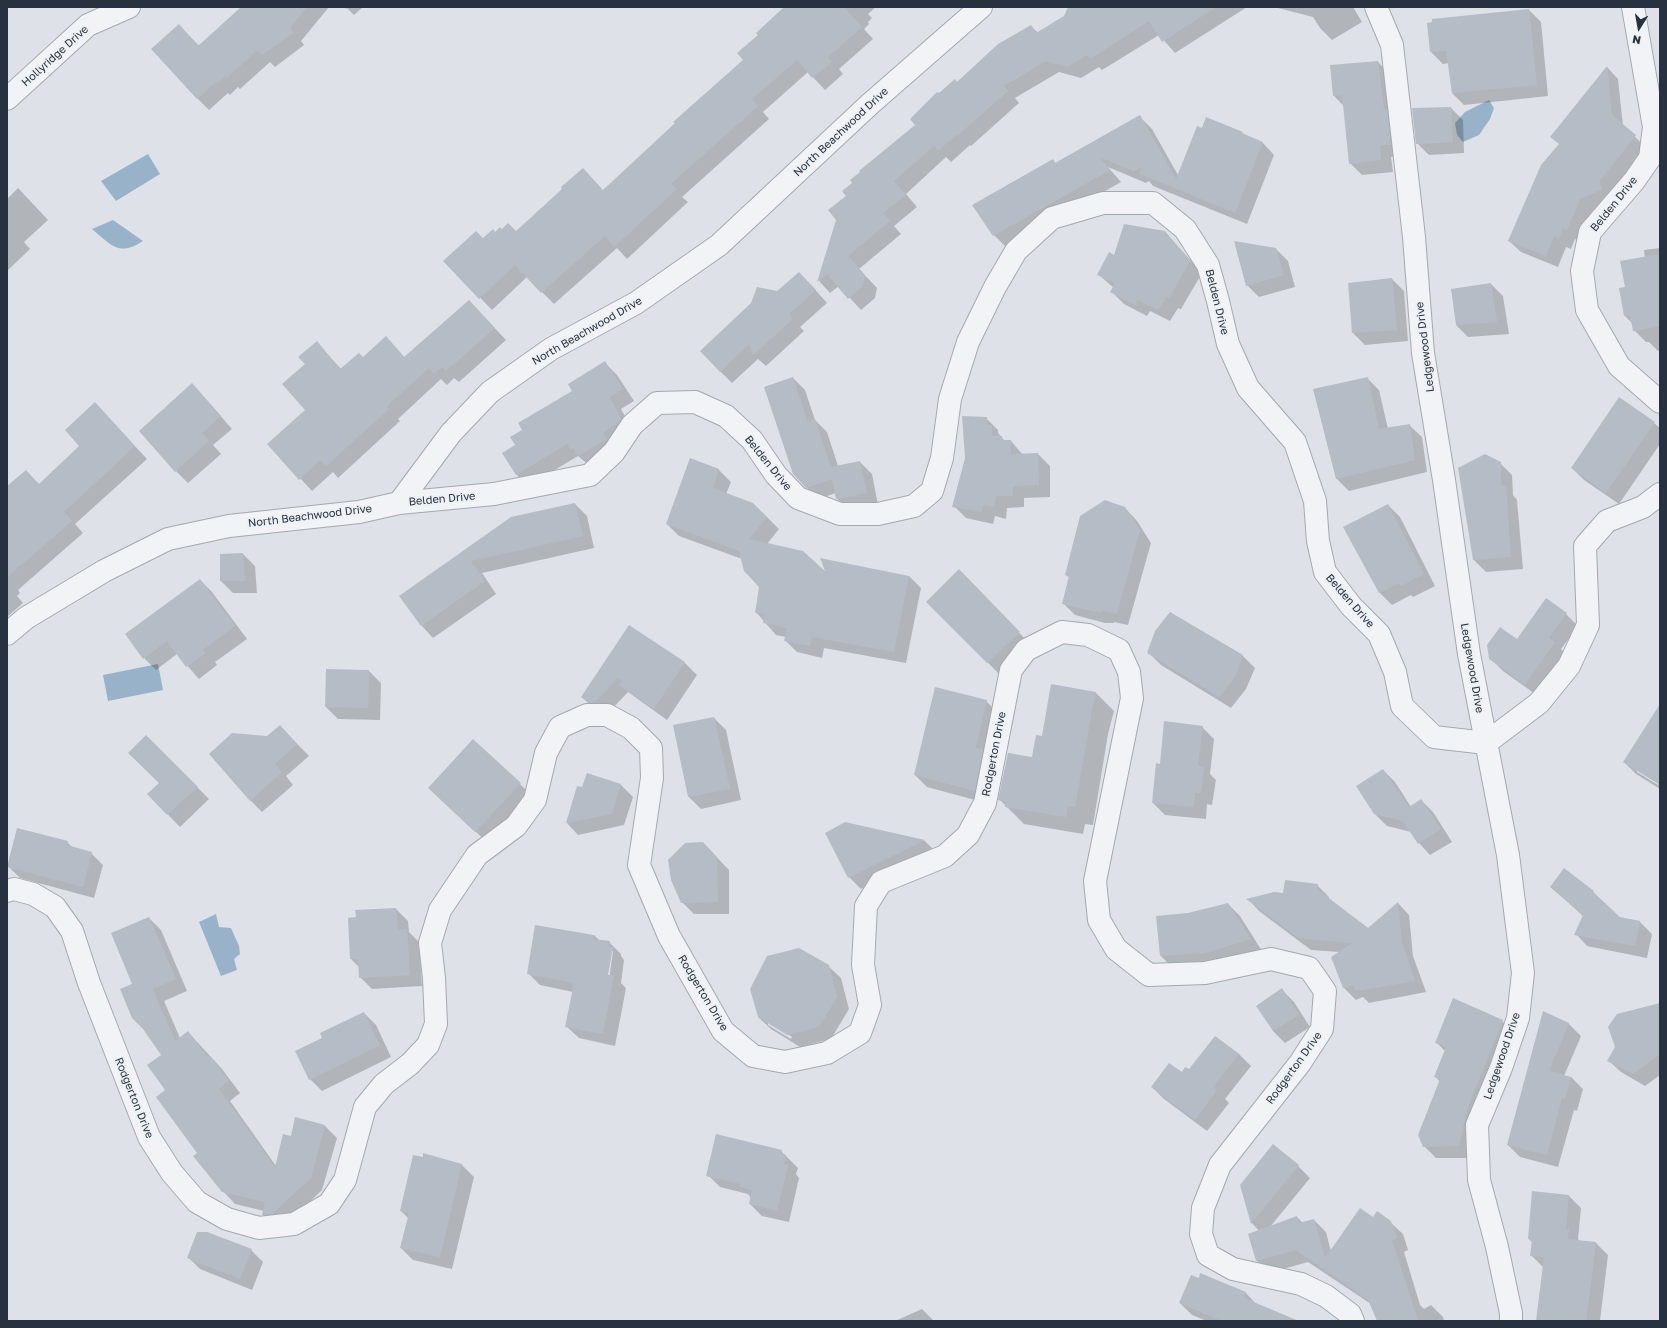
<!DOCTYPE html>
<html>
<head>
<meta charset="utf-8">
<style>
	body { margin:0 }
	#map { position:relative; width:1667px; height:1328px; overflow:hidden; background:#dee2e8; font-family:"Golos Text",sans-serif }
	canvas { display:block }
	.frame { position:absolute; inset:0; border:8px solid #27313f; pointer-events:none }
	.north { position:absolute; left:1619px; top:8px; width:40px; height:40px; -webkit-text-stroke:3px #edf1f5; paint-order:stroke; rotate:191deg; font-size:11px; font-weight:700; line-height:16px; text-align:center; color:#27313f }
	.north::after { content:''; display:block; margin:auto; width:14px; height:18px; background:#27313f; clip-path:polygon(50% 0,100% 100%,50% 72%,0 100%) }
</style>
</head>
<body>
<div id="map">
<canvas width="1667" height="1328"></canvas>
<div class="frame"></div>
<div class="north">N</div>
</div>
<script>
const ctx = document.querySelector('canvas').getContext('2d');
ctx.lineJoin = 'round';
function paint(path, color) {
  ctx.fillStyle = color;
  ctx.fill(path, 'evenodd');
}
function stroke(path, color, width, dash) {
  ctx.strokeStyle = color;
  ctx.lineWidth = width;
  ctx.lineCap = dash ? 'butt' : 'round';
  ctx.setLineDash(dash || []);
  ctx.stroke(path);
}
function label(font, color, halo, rows, align = 'center') {
  ctx.font = font + ' "Golos Text",sans-serif';
  ctx.lineWidth = 3.5;
  ctx.setLineDash([]);
  ctx.textBaseline = 'middle';
  ctx.strokeStyle = halo;
  ctx.fillStyle = color;
  for (const [text, x, y, turn = 0] of rows) {
    ctx.save();
    ctx.translate(x, y);
    ctx.rotate((+turn || 0) * Math.PI / 180);
    ctx.textAlign = isNaN(turn) ? turn : align;
    if (halo) ctx.strokeText(text, 0, 0);
    ctx.fillText(text, 0, 0);
    ctx.restore();
  }
}
paint(new Path2D(`
	M1489 100 1494 108 1490 119 1479 135 1463 142 1457 135 1455 123 1465 112Z
	M148 154 160 174 116 201 101 181Z
	M113 220 143 241C119 257 111 245 92 229Z
	M158 664 163 690 108 701 103 675Z
	M216 914 219 927 231 928 239 946 240 954 234 959 237 970 221 976 199 922Z`), '#98b3c9');
paint(new Path2D(`
	M243 7H329L301 41 304 45 275 67 270 62 240 89 238 87 230 95 228 93 209 110 197 98 179 25 199 46Z
	M344 7H363L354 15 347 8 346 9Z
	M786 7H876L868 14 872 18 868 22 869 24 864 29 873 39 839 69 843 74 825 90 808 72 763 112 769 119 682 197 688 202 627 259 617 248 554 304 527 277 492 310 445 261 496 233 516 232 603 191 744 60 759 35Z
	M1072 7H1247L1175 53 1159 35 1102 70 1099 67 1081 78 1059 72 1015 98 1019 103 971 146 970 145 951 162 946 157 906 194 917 207 894 226 901 234 859 269 877 288 875 298 861 310 839 286 830 293 819 281 837 219 847 196 916 125 940 94 958 83 1031 26 1038 33 1065 16Z
	M1274 7H1353L1362 22 1332 40 1320 28 1313 17Z
	M1529 10 1541 22 1548 96 1464 105 1452 93 1449 63 1443 64 1431 52Z
	M1378 62 1390 74 1402 156 1391 157 1393 172 1362 175 1350 163 1344 106 1334 96Z
	M1607 67 1618 79 1623 126 1647 148 1601 207 1592 211 1579 241 1575 239 1571 249 1566 247 1558 267 1521 252 1509 241 1560 145Z
	M1451 108 1463 120 1464 153 1429 155 1417 143Z
	M1140 117 1152 129 1178 175 1202 129 1242 133 1245 135 1263 143 1274 155 1247 224 1153 186 1149 181 1146 183 1108 167 1121 182 1006 247 994 235 1053 160 1056 164Z
	M18 188 48 220 24 242 30 249 7 271V199Z
	M1164 231 1202 273 1181 309 1178 308 1170 321 1150 311 1147 316 1124 304 1112 292 1114 288 1098 274 1114 256Z
	M1660 248V350L1658 351 1649 342H1646L1634 330 1632 323 1625 316 1626 288 1645 258 1644 250Z
	M1276 249 1288 261 1295 287 1259 297 1247 285Z
	M1392 279 1404 291 1408 341 1365 345 1353 333Z
	M1491 284 1503 296 1509 334 1468 337 1456 325Z
	M811 285 827 303 800 327 804 331 766 366 758 359 732 383 720 371 778 292Z
	M469 301 506 340 459 382 454 378 447 385 441 379 398 419 400 421 338 478 333 472 312 491 268 444 306 410V365L317 343 341 369 363 358 386 337 405 358Z
	M605 363 617 375 634 401 621 409 633 431 591 467 578 456 528 486 516 474V445L524 430 573 391Z
	M793 378 805 390 815 420 827 432 838 466 860 462 872 474 878 505 849 511 837 499 836 493 818 499 806 487Z
	M1367 378 1379 390 1388 429 1410 426 1422 437 1427 472 1349 491 1337 479Z
	M204 397 232 429 213 445 221 454 188 483 176 471Z
	M107 416 147 459 75 524 83 533 18 590 20 593 17 596 23 603 7 617V488L39 485 81 446Z
	M986 418 998 430V433L1003 439 1005 441H1011L1023 455 1038 454 1050 466V497L1024 498V507L1007 508 1006 519 995 516 993 524 966 518 954 506Z
	M1654 423 1660 428V444L1619 504 1584 480 1572 468Z
	M690 459 719 470 731 482 726 494 767 517 779 529 767 544 827 575 909 576 921 588 906 663 824 648 822 658 797 652 785 640 786 637 776 635 756 612 760 587 742 559 679 536 667 524Z
	M1500 463 1512 475 1513 495 1517 500 1523 569 1486 572 1474 560Z
	M575 504 587 516 594 548 482 573 496 594 433 638 422 626 401 596Z
	M1388 505 1400 517 1435 586 1413 597 1411 595 1392 605 1380 593 1361 556Z
	M1125 508 1137 521 1151 543 1128 625 1114 622V623H1105L1075 615 1063 603 1070 578 1066 575Z
	M243 554 255 566 257 593H233L221 581V555Z
	M200 580 212 592 247 639 215 662 217 665 199 679 177 654 156 670 144 658Z
	M971 583 1031 645 1000 675 928 602Z
	M1170 613 1243 656 1255 668 1246 689 1231 708 1161 665 1149 653Z
	M1566 614 1578 626 1561 649 1566 655 1538 696 1503 671 1490 658 1517 640Z
	M629 626 685 663 697 675 667 720 628 692 607 714 594 709 582 697Z
	M369 671 381 683 380 720 338 719 326 707Z
	M1052 686 1096 693 1114 711 1108 734 1093 825 1085 824 1083 834 1024 824 999 799 1033 758 1043 738Z
	M986 701 998 713 986 803 927 787 915 775Z
	M1660 716V789L1636 774 1624 762ZM1637 769 1659 783 1658 785 1637 772Z
	M714 718 726 730 741 800 701 809 689 797 674 726Z
	M280 726 309 756 286 776 293 785 262 812 250 800 267 737Z
	M1202 727 1214 739 1210 774 1216 780 1212 805 1207 804 1206 819 1165 815 1153 803 1160 765Z
	M146 736 209 799 180 827 148 794 160 783Z
	M1383 770 1395 782 1411 807 1421 800 1433 812 1452 842 1430 855 1419 843 1411 832 1387 826 1375 814Z
	M520 784 532 796 488 843 441 800Z
	M621 785 633 797 624 825 578 835 567 823 578 787 583 788Z
	M846 823 925 841 936 852 861 889 849 877Z
	M67 842 73 848 91 853 103 865 94 898 20 878 8 866Z
	M703 843 729 870V914H694L682 902Z
	M1317 885 1329 897V899L1369 929 1398 903 1409 915 1413 956 1426 992 1369 1003 1363 997 1356 1000 1344 988 1339 952 1311 950 1259 911 1248 899 1284 895Z
	M1551 887 1593 892 1620 918 1640 922 1652 934 1647 958 1587 946 1576 934 1583 916Z
	M1228 904 1240 916 1262 951 1173 968 1161 956 1188 914Z
	M396 909 408 921 409 932 419 942 422 986 372 989 360 977 359 967 351 959 349 919Z
	M149 918 161 930 187 991 164 1001 180 1038 188 1032 222 1069 240 1093 230 1101 276 1166 292 1138 325 1126 337 1138 322 1190 284 1226 275 1227 263 1215 264 1211 235 1204 223 1191 198 1153 167 1090 163 1055 134 985Z
	M594 935 599 940 609 942 621 954V956L624 960 621 983 626 988 615 1046 579 1038 567 1027 573 992 540 985 528 973ZM611 951H613L609 980 607 979Z
	M828 966 841 978 849 1009 831 1039 800 1047 771 1029 758 1017ZM768 1022 792 1037 791 1039 768 1025Z
	M1282 990 1294 1002 1310 1027 1285 1043 1273 1031Z
	M1660 1004V1075L1645 1086 1621 1072 1609 1061 1616 1047Z
	M364 1013 376 1025 391 1057 322 1091 310 1079 324 1038Z
	M1543 1013 1569 1024 1581 1036 1564 1076 1571 1077 1583 1089 1577 1111 1574 1110 1558 1167 1520 1157 1508 1145Z
	M1502 1021 1514 1032 1470 1158H1436L1424 1146 1440 1082 1436 1077 1445 1051 1436 1042Z
	M1216 1037 1239 1054 1251 1066 1225 1099 1229 1103 1207 1131 1164 1099 1152 1087 1190 1071Z
	M781 1151 798 1168 796 1174 799 1178 789 1222 762 1216 750 1204 751 1198 748 1194 720 1187 708 1175Z
	M423 1158 462 1165 474 1177 452 1269 413 1260 401 1248 409 1219 401 1211Z
	M1298 1166 1310 1178 1270 1227 1297 1217 1303 1223 1314 1220 1326 1232 1331 1252 1373 1218 1390 1222 1403 1234 1408 1250 1404 1252 1420 1305 1424 1309 1431 1305 1443 1317 1444 1321H1378L1371 1304 1308 1262 1269 1273 1257 1261 1249 1234 1259 1231 1252 1223 1241 1185Z
	M1533 1192 1569 1196 1581 1208 1578 1239 1580 1241 1596 1243 1608 1255 1600 1321H1537L1543 1267 1531 1255 1533 1243 1529 1239Z
	M251 1250 263 1262 252 1290 200 1269 188 1257Z
	M1199 1279 1246 1293 1256 1304 1268 1321H1207L1192 1315 1180 1303Z
	M922 1309 934 1321H895Z`), '#0003');
paint(new Path2D(`
	M241 7H307L290 28 293 33 262 55 257 50 227 78 226 76 217 84 216 82 197 99 151 49 179 24 198 46Z
	M784 7H844L862 27 828 57 832 62 812 78 797 60 752 99 758 106 671 184 677 189 614 247 605 236 541 293 515 265 479 299 443 261 476 231 483 238 493 229 495 232 500 227 502 229 508 223 516 231 562 189 561 187 583 168 603 190 675 123 673 122 743 60 737 53 758 35 756 33Z
	M1068 7H1216L1162 42 1149 21 1090 59 1087 55 1068 67 1046 61 1004 86 1008 91 958 135 957 134 938 151 934 146 894 181 906 195 883 213 890 221 848 256 865 275 863 286 848 299 827 274 817 282 836 220 828 210 846 196 842 191 852 183 850 180 860 172 859 171 915 125 910 119 937 92 939 93 955 79 957 82 998 44 1031 25 1036 33 1064 16Z
	M1529 9 1537 85 1452 93 1446 51 1430 52 1427 23 1432 22V19Z
	M1378 61 1384 109H1387L1391 145H1380L1381 160 1349 164 1342 95 1333 96 1330 65Z
	M1607 66 1612 115 1636 135 1599 182 1603 189 1580 199 1567 230 1563 228 1559 238 1554 236 1546 256 1508 241 1541 165 1559 144 1550 137Z
	M1451 107 1453 142 1416 144 1412 108Z
	M1140 115 1176 179 1197 126 1202 128 1206 117 1243 132 1242 133 1263 142 1235 213 1140 174 1142 167 1134 171 1099 157 1110 170 993 236 972 205 1053 159 1055 163Z
	M1124 224 1165 231 1190 261 1169 298 1166 297 1158 310 1138 300 1135 305 1110 292 1115 283 1097 275 1109 252 1114 255Z
	M1234 241 1276 248 1284 275 1246 286Z
	M1660 254V326L1633 331 1630 315 1624 316 1619 288 1625 287 1620 261Z
	M799 272 816 290 789 314 793 319 753 355 749 344 720 372 700 351 751 303 757 287 777 291Z
	M1392 278 1397 330 1352 333 1348 283Z
	M1491 283 1497 322 1456 325 1451 289Z
	M469 300 495 328 446 371 442 367 434 374 429 368 387 406 389 409 326 466 320 460 299 480 267 444 305 410 282 384 305 364 298 357 317 341 340 369 359 353 363 357 386 336 404 357Z
	M605 361 623 389 610 397 621 419 619 422 603 433 607 439 578 456 573 448 571 450 567 444 516 475 502 453 515 445 510 437 522 430 518 423 572 391 568 384Z
	M793 377 808 422 815 419 831 467 860 461 867 493 836 499 832 479 806 488 793 474 764 387Z
	M1368 377 1379 429 1410 424 1415 460 1336 479 1313 389Z
	M192 383 221 416 202 433 209 441 175 472 139 431Z
	M1619 397 1655 422 1606 493 1571 468Z
	M95 402 135 446 64 512 72 521 7 577V486L26 470 39 484 79 446 65 430Z
	M962 416 987 417V425H992V436H1002V440H1011V454L1038 453 1039 485 1013 486V496H996L994 507 983 505 981 512 952 507 965 458Z
	M1485 454 1501 462V484L1506 487 1511 557 1473 560 1458 468Z
	M690 458 719 469 713 488 753 503 767 517 749 539 803 551 825 571 820 558 909 576 894 652 812 637 810 646 784 641 787 628 763 623 765 614 755 613 759 587 744 571 739 551 666 524Z
	M1105 500 1125 507 1140 530 1117 614 1102 610V612L1093 611 1062 604 1069 576 1065 575 1080 516Z
	M575 503 583 536 471 561 485 581 421 626 399 596 511 517Z
	M1388 504 1424 574 1401 586 1399 583 1379 593 1343 527Z
	M243 553 245 581H220V554Z
	M959 569 1020 632 987 663 926 602Z
	M200 579 235 626 203 650 206 653 186 667 167 641 143 659 125 634Z
	M1546 598 1567 613 1549 638 1555 642 1525 685 1489 659 1487 645 1500 627 1517 639Z
	M1170 612 1243 655 1235 677 1219 697 1147 653 1155 631Z
	M629 625 685 662 654 709 619 685 622 681 618 678 595 702H588L581 697Z
	M326 669 369 670 368 708 325 707Z
	M1051 684 1096 692 1090 718 1091 716 1075 807 1068 806 1066 817 1005 807 1006 802 998 800 1008 753 1032 757 1036 735 1042 736Z
	M935 687 987 700 976 748 983 749 975 791 914 775Z
	M1660 704V785L1623 762Z
	M714 717 730 789 688 797 673 725Z
	M1164 721 1203 726 1198 766 1204 767 1201 793H1195L1194 807 1152 803 1156 763 1160 764Z
	M280 725 297 744 275 764 282 772 250 801 209 754 232 733 267 736Z
	M146 735 198 787 167 815 147 794 159 783 128 753Z
	M473 739 521 783 475 832 428 788Z
	M1383 769 1409 807 1421 799 1441 829 1418 844 1403 821 1374 814 1356 786Z
	M587 773 621 784 612 814 566 823 577 786 582 787Z
	M845 822 925 840 848 878 825 833Z
	M17 828 68 841 67 845 92 852 83 887 7 867Z
	M703 842 717 857 718 902 681 903 671 880 668 860 685 843Z
	M1564 868 1594 891 1593 892 1620 917 1640 921 1635 946 1574 935 1583 915 1550 887Z
	M1285 880 1318 884 1317 889 1368 928 1398 902 1402 943 1415 981 1356 991 1353 985 1343 988 1331 957 1352 943 1298 938 1246 899 1274 892 1283 893Z
	M1228 903 1251 939 1205 953 1160 956 1156 916 1188 913Z
	M396 908 398 930 407 929 410 975 359 978 358 959H350L348 918 356 917 355 910Z
	M149 917 176 979 153 989 175 1041 188 1031 208 1058 210 1056 229 1081 219 1089 275 1167 283 1134 291 1136 295 1117 325 1125 311 1178 272 1214 262 1215 265 1202 222 1192 193 1156 197 1153 156 1097 165 1090 147 1065 161 1055 143 1029 132 1018 120 989 132 984 111 933Z
	M535 925 594 935 593 939 610 941 608 947H613L608 975H614L603 1034 565 1027 574 983 527 974Z
	M799 948 829 965 837 997 819 1027 787 1035 758 1017 750 989 767 956Z
	M1282 988 1299 1015 1273 1031 1256 1006Z
	M1453 998 1503 1020 1467 1110 1459 1146 1423 1147 1418 1135 1440 1079 1434 1077 1446 1047 1435 1043Z
	M1660 1003V1054L1633 1074 1607 1061 1615 1047 1608 1027 1617 1014Z
	M1543 1011 1569 1023 1549 1071 1571 1077 1565 1099 1562 1098 1547 1155 1507 1145Z
	M364 1012 380 1045 309 1080 295 1051 322 1038 320 1033Z
	M1215 1036 1239 1054 1213 1087 1217 1090 1195 1120 1151 1087 1169 1063 1182 1072 1185 1067 1189 1069Z
	M716 1134 782 1150 781 1153 786 1155 784 1164 788 1165 777 1211 749 1204 752 1190 740 1187V1184L706 1176Z
	M1273 1144 1299 1165 1251 1224 1240 1185Z
	M423 1153 462 1164 440 1257 400 1248 409 1213 400 1211 413 1155 423 1157Z
	M1532 1191 1569 1195 1566 1229H1569L1568 1239 1596 1242 1586 1321H1536L1544 1257 1530 1256 1532 1240 1528 1239Z
	M1360 1208 1373 1217 1377 1211 1391 1221 1397 1238 1392 1240 1418 1321H1377L1368 1300 1296 1250 1256 1261 1248 1234 1297 1216 1299 1223 1314 1219 1325 1258Z
	M197 1232H207L252 1249 240 1279 187 1258Z
	M1200 1273 1246 1292 1244 1298 1299 1321H1222L1179 1303 1191 1275 1199 1278Z`), '#b5bcc5');
const minor = new Path2D(`
	M1376 7 1392 45 1414 237 1423 353 1444 480 1469 654 1508 855 1523 973 1518 1018 1501 1068 1477 1125 1479 1180 1497 1247 1511 1313V1321
	M1633 7 1654 127 1650 158 1634 181 1590 232 1582 271 1587 310 1619 366 1660 402
	M7 99 88 25 129 7
	M399 503 494 494 590 475 614 452 632 425 657 403 695 402 726 416 752 440 776 475 798 498 840 514H878L914 506 932 491 942 458 950 399 968 342 995 287 1016 251 1052 218 1103 203H1153L1185 229 1208 265 1218 301 1228 344 1248 388 1295 442 1315 501 1318 541 1325 572 1351 606 1379 634 1395 672 1402 706 1434 737 1486 743 1539 703 1569 666 1588 625 1585 546 1607 521 1643 507 1660 494
	M7 634 26 618 104 571 168 539 229 526 359 512 399 503 451 433 490 392 551 349 636 303 719 245 870 104 981 7
	M7 891 14 889 33 894 55 907 72 931 89 983 149 1137 172 1173 197 1202 227 1219 259 1228 294 1224 329 1204 345 1180 365 1107 384 1084 410 1064 428 1045 436 1024 434 978 430 943 440 910 477 855 516 826 535 800 546 753 560 727 587 715H607L631 728 651 748 652 778 639 865 669 936 723 1031 753 1056 785 1062 827 1053 860 1033 870 1005 863 965 866 906 881 882 945 856 968 835 985 803 1011 670 1026 650 1062 632 1088 635 1119 650 1129 672 1132 698 1095 881 1099 920 1116 949 1149 975 1205 973 1271 959 1309 968 1325 991 1322 1029 1300 1063 1220 1165 1203 1208 1201 1234 1208 1255 1233 1269 1301 1284 1326 1296 1350 1314 1353 1321`);
stroke(minor, '#a3a9b2', 24);
stroke(minor, '#f1f3f6', 22);
label('11px', '#27313f', '#edf1f5', [
	["Hollyridge Drive",55,56,-42],
	["North Beachwood Drive",841,132,-43],
	["Belden Drive",1614,204,-51],
	["Belden Drive",1217,302,76],
	["North Beachwood Drive",587,331,-30],
	["Ledgewood Drive",1425,347,-97],
	["Belden Drive",768,463,51],
	["Belden Drive",442,499,-5],
	["North Beachwood Drive",310,516,-7],
	["Belden Drive",1350,601,49],
	["Ledgewood Drive",1472,668,80],
	["Rodgerton Drive",994,754,-79],
	["Rodgerton Drive",703,993,59],
	["Ledgewood Drive",1502,1056,-71],
	["Rodgerton Drive",1294,1068,-54],
	["Rodgerton Drive",134,1098,68]
]);
</script>
</body>
</html>
